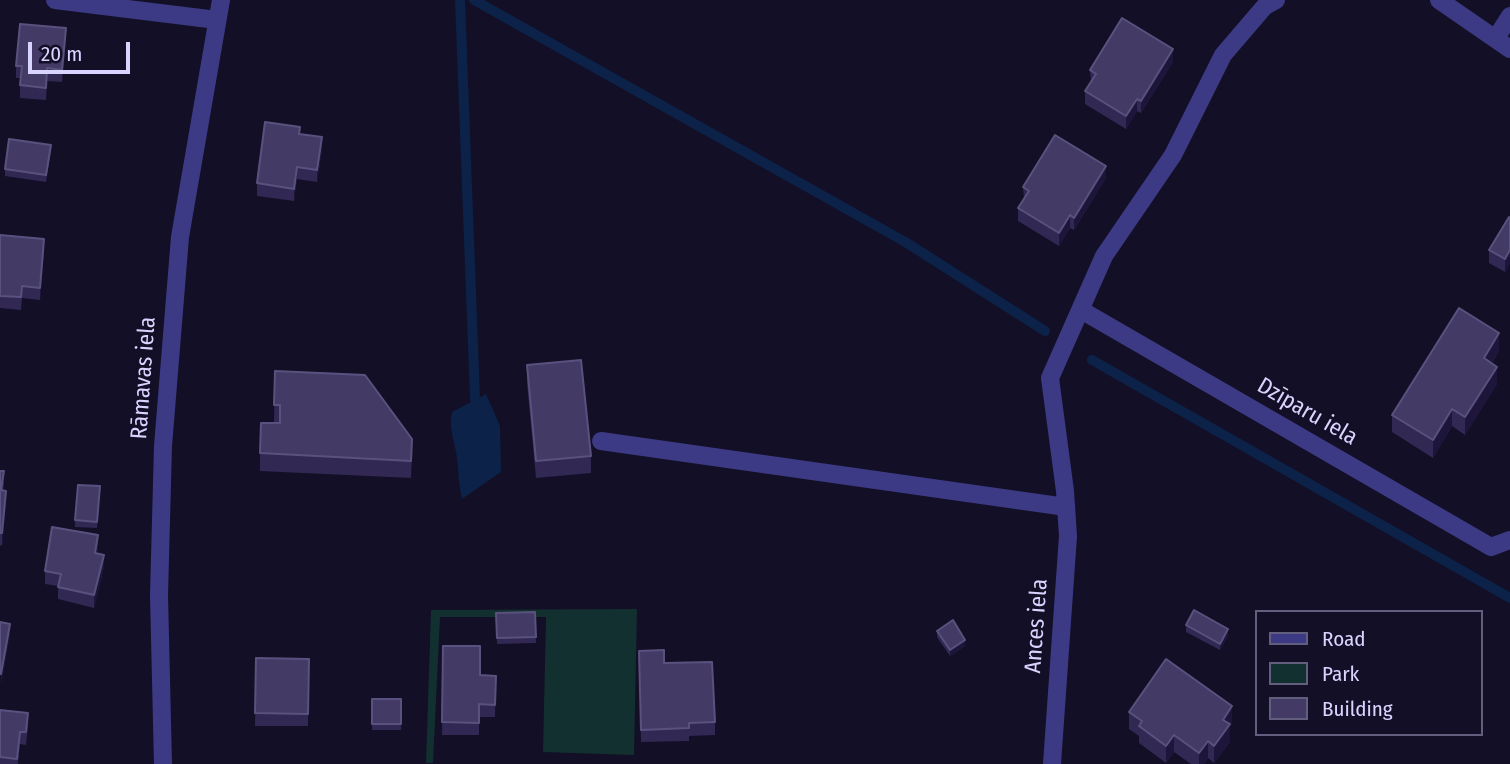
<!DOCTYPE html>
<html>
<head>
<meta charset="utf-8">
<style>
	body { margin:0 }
	#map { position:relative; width:1510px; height:764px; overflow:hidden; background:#130f26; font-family:"Fira Sans Condensed",sans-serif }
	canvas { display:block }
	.legend { position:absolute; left:1255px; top:610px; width:228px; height:126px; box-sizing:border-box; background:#130f26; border:2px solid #625e7d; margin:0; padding:9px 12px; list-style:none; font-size:21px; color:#d9d4ff }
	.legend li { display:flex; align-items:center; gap:14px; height:35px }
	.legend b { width:35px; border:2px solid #625e7d }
	.scale { position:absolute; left:28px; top:42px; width:102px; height:32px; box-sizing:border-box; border:4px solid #d9d4ff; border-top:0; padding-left:9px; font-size:21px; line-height:24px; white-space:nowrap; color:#d9d4ff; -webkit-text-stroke:5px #130f26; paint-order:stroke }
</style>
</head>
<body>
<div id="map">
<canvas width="1510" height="764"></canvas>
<ul class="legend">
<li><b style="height:9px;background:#3d3a85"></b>Road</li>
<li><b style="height:19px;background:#12302f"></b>Park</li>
<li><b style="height:19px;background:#433a66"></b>Building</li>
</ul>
<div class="scale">20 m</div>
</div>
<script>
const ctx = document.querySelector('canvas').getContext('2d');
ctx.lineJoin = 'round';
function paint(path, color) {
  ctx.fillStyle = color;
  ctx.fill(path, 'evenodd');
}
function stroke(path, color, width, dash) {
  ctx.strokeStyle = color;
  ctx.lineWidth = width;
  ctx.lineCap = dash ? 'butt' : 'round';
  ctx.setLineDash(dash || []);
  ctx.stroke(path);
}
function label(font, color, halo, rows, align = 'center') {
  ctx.font = font + ' "Fira Sans Condensed",sans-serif';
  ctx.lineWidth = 5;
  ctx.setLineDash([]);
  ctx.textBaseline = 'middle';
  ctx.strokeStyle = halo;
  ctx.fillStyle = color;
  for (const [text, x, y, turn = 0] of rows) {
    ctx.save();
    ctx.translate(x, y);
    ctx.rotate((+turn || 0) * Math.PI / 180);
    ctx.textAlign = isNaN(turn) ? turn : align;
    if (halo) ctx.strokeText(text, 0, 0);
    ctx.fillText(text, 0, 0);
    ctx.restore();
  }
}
paint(new Path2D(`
	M637 609 634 755 543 752 546 617H440L433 763H426L431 610Z`), '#12302f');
paint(new Path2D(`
	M486 394 500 426 501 472 462 499C458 483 459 468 456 452 453 438 449 427 452 412Z`), '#0c2248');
stroke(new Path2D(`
	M460 0 475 399
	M474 0 907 243 1045 331
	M1092 360 1510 598`), '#0c2248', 10);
stroke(new Path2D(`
	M601 441 1066 507`), '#3d3a85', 18);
stroke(new Path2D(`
	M55 0 217 20
	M1439 0 1510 49
	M1496 38 1510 16
	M1081 310 1491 547 1510 540
	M163 764 159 595 163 446 180 237 221 0
	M1052 764 1068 536 1065 491 1050 378 1104 256 1173 155 1223 55 1265 6 1276 0`), '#3d3a85', 18);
paint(new Path2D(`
	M66 40 62 82 47 81 46 100 20 98V78H16V66Z
	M1173 62 1141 113 1137 111 1126 129 1085 104V91L1091 82 1090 70Z
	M300 134 322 149 317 182 297 179 294 201 257 196V183Z
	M51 151 46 182 5 176V169Z
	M1106 178 1074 230 1070 228 1059 246 1018 221V208L1024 199 1023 187Z
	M1510 218V263L1505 272 1489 263V250Z
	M0 235 44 251 40 300 22 298 21 310 0 308Z
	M1499 351 1492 363 1497 384 1465 435 1452 426 1433 458 1392 432V415Z
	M527 365 591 456V473L536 478 527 383Z
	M275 371 412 456 411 478 260 471V453L280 423 274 422Z
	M0 471 4 483 3 491 6 503 2 546 0 545Z
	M100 486 97 528 75 527V520Z
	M98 547 97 553 104 567 94 608 58 599V586L45 584V571Z
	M535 612 536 643 497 644 496 613Z
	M1186 625 1228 636 1220 650 1186 632Z
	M937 631 965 646 950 656 937 637Z
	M443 646 480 675 496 676 495 717H479V735H442Z
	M256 658 309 659 308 726H255Z
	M664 663 715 722V735L689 736V741L641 742 639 664Z
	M372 699H401V730H372Z
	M0 710 28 726 26 745 20 744 18 764H0Z
	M1129 712 1232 723 1230 726V742L1214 763 1208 758 1204 764H1191L1174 752 1166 763 1139 743V736L1129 729Z`), '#312854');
paint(new Path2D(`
	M66 28V40L62 82V70Z
	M1173 49V62L1141 113V101Z
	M1137 99V111L1126 129V116Z
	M322 137V149L317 182V170Z
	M1106 166V178L1074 230V218Z
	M297 167V179L294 201V189Z
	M1070 215V228L1059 246V233Z
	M44 239V251L40 300V288Z
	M1510 250V263L1505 272V259Z
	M1499 333V351L1484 375V358Z
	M1497 367V384L1465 435V417Z
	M1452 409V426L1433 458V440Z
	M6 491V503L2 546V533Z
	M98 535V547L95 565V553Z
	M104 555V567L94 608V595Z
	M10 624V636L1 686V674Z
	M1228 629V636L1220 650V644Z
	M965 640V646L950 656V650Z
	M1232 706V723L1230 726V742L1214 763V746L1223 720Z
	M20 732V744L17 764V759Z
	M1174 735V752L1166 763V746Z
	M1208 741V758L1204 764H1199V753Z`), '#1d163a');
const building = new Path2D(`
	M1122 18 1173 49 1141 101 1137 99 1126 116 1085 91 1096 74 1090 70Z
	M20 24 66 28 62 70 47 68 46 88 20 85 22 66H16Z
	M265 122 300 127 299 134 322 137 317 170 297 167 294 189 257 183Z
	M1055 135 1106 166 1074 218 1070 215 1059 233 1018 208 1029 191 1023 187Z
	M9 139 51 145 46 175 5 169Z
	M1509 217 1510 218V250L1505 259 1489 250Z
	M0 235 44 239 40 288 22 286 21 297 0 296Z
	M1459 308 1499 333 1484 358 1497 367 1465 417 1452 409 1433 440 1392 415Z
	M581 360 591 456 536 461 527 365Z
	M275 371 365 375 412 439 411 461 260 453 261 423H280V405H274Z
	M0 471H4L1 490 6 491 2 533H0Z
	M78 485 100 486 97 522 75 520Z
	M52 527 98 535 95 553 104 555 94 595 58 587 61 574 45 571Z
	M1194 610 1228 629 1220 644 1186 625Z
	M535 612 536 637 497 638 496 613Z
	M953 620 965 640 950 650 937 631Z
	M0 622 10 624 1 674H0Z
	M443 646H480V675L496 676 495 705 479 704V723L442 722Z
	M664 650V663L712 662 715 722 689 723V728L641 730 639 651Z
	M256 658 309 659 308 714 255 713Z
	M1166 659 1232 706 1223 720 1230 724 1214 746 1208 741 1199 753 1174 735 1166 746 1139 726 1142 721 1129 712Z
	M372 699H401V724H372Z
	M0 710 28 713 26 732H20L17 759 0 757Z`);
paint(building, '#433a66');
stroke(building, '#5a527e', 2);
label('23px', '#d9d4ff', '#130f26', [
	["Rāmavas iela",144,378,-86],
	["Dzīparu iela",1307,412,30],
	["Ances iela",1037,626,-86]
]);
</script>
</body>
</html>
